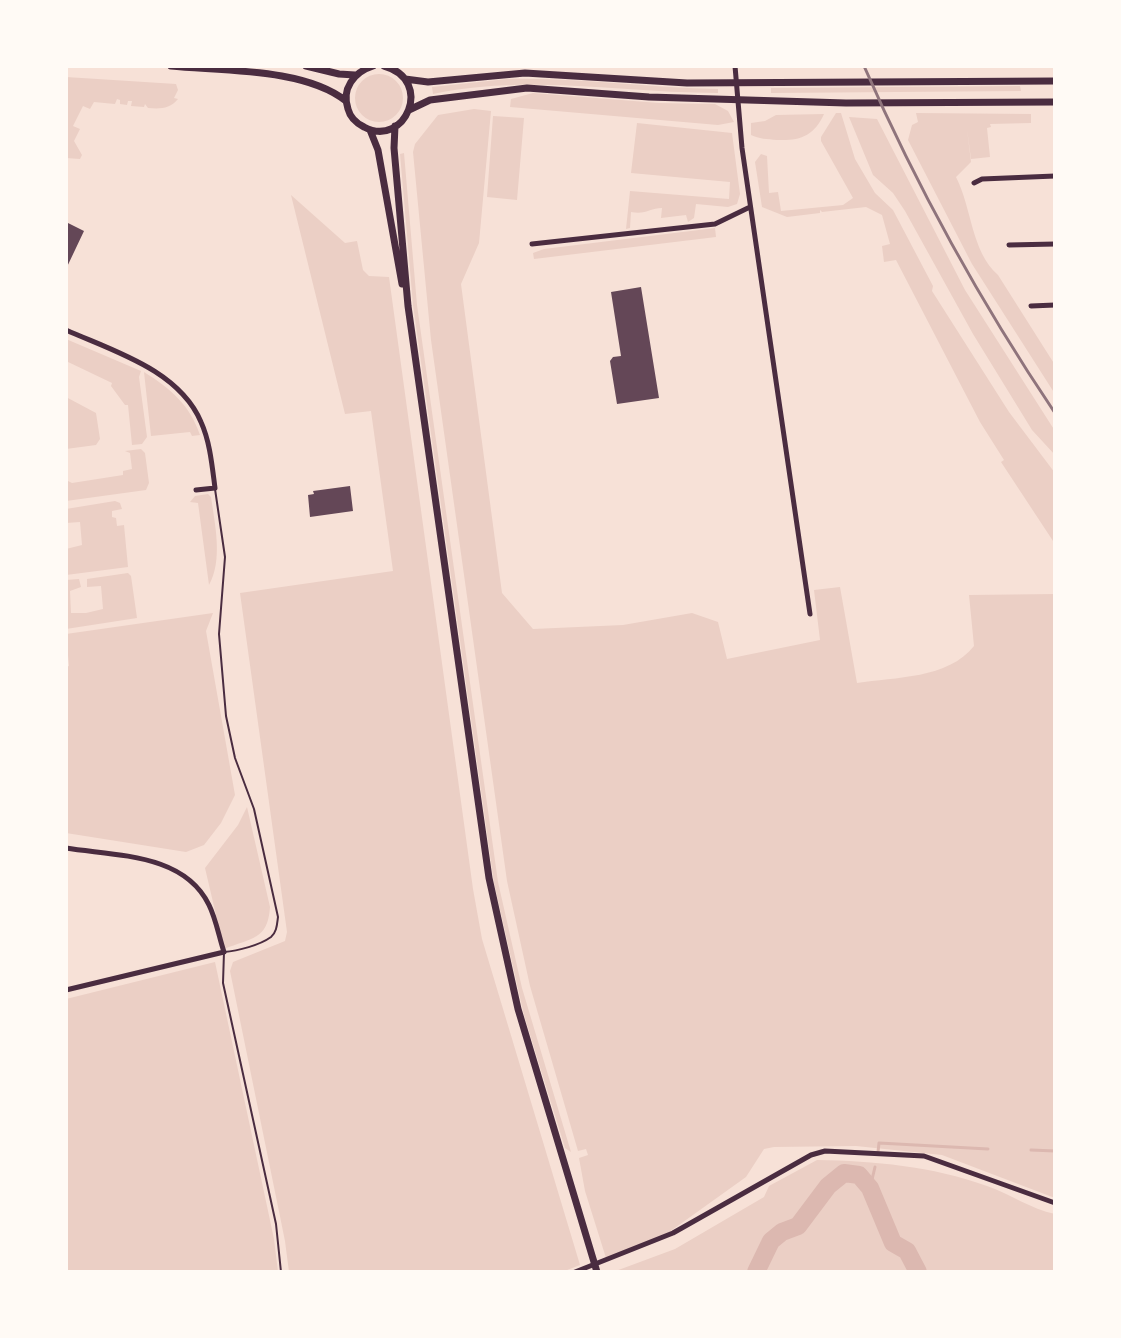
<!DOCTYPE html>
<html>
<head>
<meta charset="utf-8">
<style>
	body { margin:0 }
	#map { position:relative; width:1121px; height:1338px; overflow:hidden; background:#f7e1d7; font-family:"Alegreya Sans",sans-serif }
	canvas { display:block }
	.frame { position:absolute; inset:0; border:68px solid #fffaf5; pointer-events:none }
</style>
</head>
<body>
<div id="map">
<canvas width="1121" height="1338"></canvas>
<div class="frame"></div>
</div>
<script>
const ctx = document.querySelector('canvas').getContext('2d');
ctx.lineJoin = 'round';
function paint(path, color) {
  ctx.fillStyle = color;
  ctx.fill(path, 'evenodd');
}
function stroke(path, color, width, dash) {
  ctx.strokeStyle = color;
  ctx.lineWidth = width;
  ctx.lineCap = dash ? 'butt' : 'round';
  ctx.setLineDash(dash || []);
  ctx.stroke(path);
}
paint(new Path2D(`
	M355 98a24 24 0 1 1 48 0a24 24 0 1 1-48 0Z
	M66 77 176 84 178 90 174 98 178 99C170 109 160 109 148 108L145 104 144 107 131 106 132 101H128L127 105 120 104V100L117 99 115 104 94 102 90 109 83 106 73 126 80 129 74 141 82 155 80 159 66 158Z
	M507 79C577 77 647 88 718 89V93C621 93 529 74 433 94L432 87Z
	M1020 86 1021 91 771 93V88Z
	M533 93 659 103 715 104 728 111 734 122 718 125 510 107 511 99Z
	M474 109 491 111 479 243 461 284 502 593 533 629 623 625 692 613 718 622 727 659 820 640 814 590 840 587 857 683C895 677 948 679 974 646L969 595 1055 594V1198L942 1155 856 1146 774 1147 764 1149 746 1177 665 1235 606 1258 585 1191 579 1158 588 1155 586 1149 578 1151 530 986 507 881 431 340 413 152 415 144 438 115Z
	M836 113H841L855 159 875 193 893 210 933 286 932 291 1009 412 1055 473V544L1001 462 1004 460 980 422 896 260 884 262 882 246 890 244 882 215 866 207 822 212 820 210V213L787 217 762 207 755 162 761 154 767 156 769 193 778 192 781 211 843 205 853 198 821 141V137Z
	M916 113 1031 114V123L990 124 991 127 987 128 990 157 971 159 967 129 971 162 956 177C972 208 971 251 998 275L1055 365V394L972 264 908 140 912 125 918 122Z
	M824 114C814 136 800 141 777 140 767 139 759 139 751 135V123L765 121 776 115Z
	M493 116 524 118 517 200 487 197Z
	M849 117 877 119 965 290 1055 431V455L1032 430 973 334 905 211 893 193 873 175Z
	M637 123 732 133 740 194 737 204 728 207 696 204 694 218 688 222 686 215 661 218 662 208C650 208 646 215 631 212L630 228 626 229 630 191 729 199 730 182 631 173Z
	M404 153 417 305 498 882 522 988 571 1152 565 1148 524 1015 494 883 413 305 400 154Z
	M291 195 345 243 357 241 363 270 369 276 389 277 473 889 482 939 580 1265 562 1272H289L285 1241 230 971 233 962 285 941 287 932 240 593 393 571 371 411 345 414Z
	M715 228 716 237 534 259 533 253 544 249Z
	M66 339 141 371 139 377 147 437 142 444 132 445 128 405H125L111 386 112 383 66 361Z
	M144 372C171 389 190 405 200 435L192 436 190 432 151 436Z
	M66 397 96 413 100 439 96 445 66 449Z
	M141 449 145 453 149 483 146 490 66 501V480L72 483 123 475V471L132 469 130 453 125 451Z
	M208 494 211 497C215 525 223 560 209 585L198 503 190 502 195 496Z
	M115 501 120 503 122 509 112 511V517L116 518 117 526 124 525 128 567 66 575V549L82 545 80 522 66 523V509Z
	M128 573 131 576 137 618 66 629V580L79 579 81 587 70 591 71 613H86L103 609 101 586 87 587V579Z
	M213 613 206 631 235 795 221 823 204 845 186 852 66 833V667L69 666 66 634Z
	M247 807 270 907C268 940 251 938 224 949L205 868 238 825Z
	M215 962 274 1239 278 1272H66V999Z
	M817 1160C874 1161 932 1166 987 1186 1010 1194 1031 1209 1055 1214V1272H613L675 1249 764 1197 769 1186Z`), '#ebcfc5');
stroke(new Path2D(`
	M1031 1150 1055 1151
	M878 1152 879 1143 988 1149
	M870 1188 875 1167`), '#dcb8b0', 3);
stroke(new Path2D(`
	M756 1272 771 1241 782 1232 798 1226 828 1186 844 1173 859 1175 870 1188 893 1243 907 1251 918 1272`), '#dcb8b0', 18);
paint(new Path2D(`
	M66 222 84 231 66 269Z
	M641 287 659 398 617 404 610 361 613 357 621 356 611 292Z
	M350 486 353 511 310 517 308 495 314 494 313 491Z`), '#644757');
stroke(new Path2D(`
	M215 489 225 557 219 634 226 716 235 758 254 809 278 917C277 924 277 932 271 937 260 945 238 951 224 952L223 983 276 1224 281 1272`), '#4a2c40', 2);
stroke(new Path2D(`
	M735 66 742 148 810 614
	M974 183 982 179 1055 176
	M532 244 715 224 750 207
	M1009 245 1055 244
	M1031 306 1055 305
	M66 330C113 351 179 370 201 422 210 442 212 465 215 488L196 490
	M66 848C115 856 184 853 209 905 216 919 219 937 224 952L66 990
	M575 1272 673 1233 811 1155 825 1151 924 1156 1055 1203`), '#4a2c40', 5);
stroke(new Path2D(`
	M171 66C222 71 305 68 346 101
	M306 66 339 74 355 75
	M373 66C354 72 341 89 348 109 350 117 356 123 364 127 405 149 435 80 384 66
	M405 79 428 82 525 73 687 83 1055 81
	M409 110 430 100 527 88 649 97 846 103 1055 102
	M395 126 394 148 408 306 489 878 518 1009 597 1272
	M370 130 378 150 402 284`), '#4a2c40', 7);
stroke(new Path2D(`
	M864 66C917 187 981 303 1055 413`), '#8f747c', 3);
</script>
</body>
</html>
